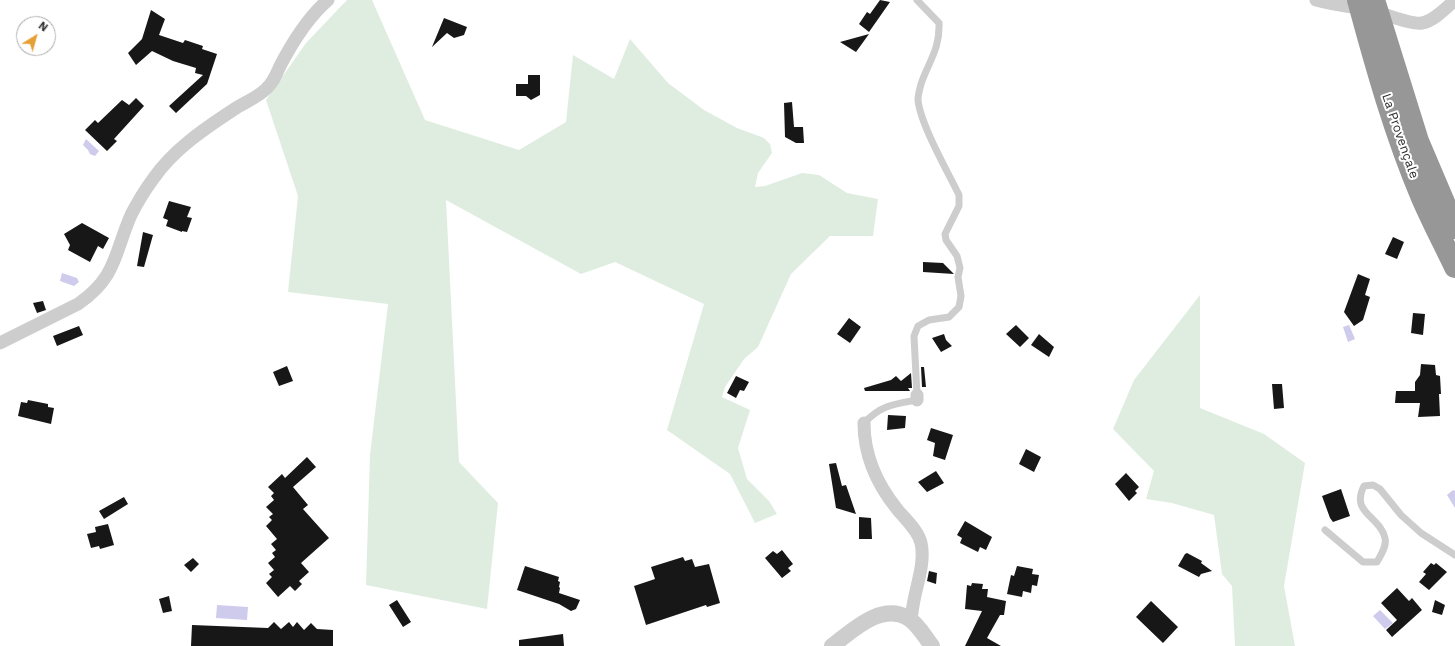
<!DOCTYPE html>
<html>
<head>
<meta charset="utf-8">
<style>
	body { margin:0 }
	#map { position:relative; width:1455px; height:646px; overflow:hidden; background:#fff; font-family:"Work Sans",sans-serif }
	canvas { display:block }
	.north { position:absolute; left:16px; top:16px; width:40px; height:40px; box-sizing:border-box; background:#fff; border:1px solid #acacac; border-radius:50%; rotate:37deg; font-size:11px; font-weight:700; line-height:16px; text-align:center; color:#303030 }
	.north::after { content:''; display:block; margin:auto; width:14px; height:18px; background:#e4a035; clip-path:polygon(50% 0,100% 100%,50% 72%,0 100%) }
</style>
</head>
<body>
<div id="map">
<canvas width="1455" height="646"></canvas>
<div class="north">N</div>
</div>
<script>
const ctx = document.querySelector('canvas').getContext('2d');
ctx.lineJoin = 'round';
function paint(path, color) {
  ctx.fillStyle = color;
  ctx.fill(path, 'evenodd');
}
function stroke(path, color, width, dash) {
  ctx.strokeStyle = color;
  ctx.lineWidth = width;
  ctx.lineCap = dash ? 'butt' : 'round';
  ctx.setLineDash(dash || []);
  ctx.stroke(path);
}
function label(font, color, halo, rows, align = 'center') {
  ctx.font = font + ' "Work Sans",sans-serif';
  ctx.lineWidth = 4;
  ctx.setLineDash([]);
  ctx.textBaseline = 'middle';
  ctx.strokeStyle = halo;
  ctx.fillStyle = color;
  for (const [text, x, y, turn = 0] of rows) {
    ctx.save();
    ctx.translate(x, y);
    ctx.rotate((+turn || 0) * Math.PI / 180);
    ctx.textAlign = isNaN(turn) ? turn : align;
    if (halo) ctx.strokeText(text, 0, 0);
    ctx.fillText(text, 0, 0);
    ctx.restore();
  }
}
paint(new Path2D(`
	M347 0H372L425 120 519 150 566 122 573 55 614 79 630 39 668 83 704 110 737 128 764 138 770 144 772 153 758 173 755 187 765 186 802 173 819 175 847 193 878 199 873 236H830L791 274 758 347 744 359 725 387 722 397 750 410 738 448 747 479 769 501 777 514 755 523 730 474 667 430 704 304 615 262 581 274 446 200 459 462 498 503 487 609 366 585 370 455 388 304 288 292 298 196 266 100 306 43Z
	M1200 295V408L1264 434 1305 463 1284 586 1295 646H1235L1232 586 1222 574 1214 515 1172 503 1146 499 1154 471 1113 429 1134 380Z`), '#dfede1');
paint(new Path2D(`
	M86 139 99 151 95 156 90 154 88 150 83 145Z
	M62 273 77 278 79 282 74 286 60 281Z
	M1349 325 1355 339 1348 342 1343 327Z
	M1453 490 1455 491V508L1447 495Z
	M217 605 248 607 247 620 216 618Z
	M1380 610 1393 623 1385 629 1373 616Z`), '#cecbec');
paint(new Path2D(`
	M880 0 890 2 869 32 859 24 867 12 870 14Z
	M151 10 165 19 159 35 183 43 185 40 203 46 202 49 217 54 207 84 176 113 169 106 203 75 195 73 196 68 173 61 152 51 136 65 128 53 142 39Z
	M444 18 467 27 464 35 454 38 447 33 432 47Z
	M869 34 856 52 840 42Z
	M528 75H540V95L531 100 526 96H516V84H528Z
	M136 98 144 106 114 139 117 141 107 151 85 130 95 120 98 123 122 100 129 105Z
	M792 102 794 127H803L804 143H796L785 137 784 103Z
	M169 201 191 207 187 217 192 218 187 232 182 231V232L166 226 168 220 163 218Z
	M82 223 109 238 103 249 98 246 90 262 68 250 70 245 64 234Z
	M143 232 153 235 144 267 137 266Z
	M1393 237 1404 242 1397 259 1385 254Z
	M923 262 943 263 954 274 923 272Z
	M1358 274 1370 279 1365 295 1370 297 1363 320 1354 326 1344 312Z
	M43 301 46 310 37 313 33 303Z
	M1413 313 1425 314 1423 335 1411 333Z
	M849 318 861 327 850 343 837 334Z
	M1016 325 1029 338 1020 347 1006 334Z
	M79 326 83 335 57 346 53 336Z
	M944 334 946 340 952 346 941 352 932 338Z
	M1039 334 1054 347 1049 357 1031 345Z
	M1421 364 1435 365 1436 375 1440 376 1441 394H1439L1440 416 1418 417 1420 403H1395L1396 391H1415V382L1420 375Z
	M287 366 293 381 279 386 273 372Z
	M921 367H924L926 387H922Z
	M911 373 912 388H908L910 391H865L864 388 891 380 896 376 901 381Z
	M736 376 749 382 744 391 740 390 736 398 727 393Z
	M1272 384H1282L1284 408 1274 409Z
	M28 400 48 404V407L54 408 51 424 18 416 21 402 27 403Z
	M888 415 906 416 905 428 887 430Z
	M931 428 953 435 945 460 933 456 935 443 927 440Z
	M1026 449 1041 457 1034 472 1019 464Z
	M307 457 316 467 293 487 308 505 303 509 329 538 301 563 309 572 299 581 302 584 295 591 290 586 278 597 266 583 272 577 269 574 274 570 268 563 275 557 272 553 276 550 271 544 277 539 266 526 272 520 269 517 273 514 266 507 274 500 271 496 274 493 268 487 282 474 285 478Z
	M836 463 842 486 846 485 856 514 836 508 829 464Z
	M936 471 944 483 927 492 918 482Z
	M1126 473 1139 487 1135 491 1137 493 1129 501 1115 484Z
	M1341 489 1350 516 1333 522 1330 518 1322 496Z
	M124 497 128 504 104 519 99 511Z
	M859 517 871 518 872 539H859Z
	M965 521 992 537 986 550 980 547 978 552 960 543 962 538 957 535Z
	M108 524 114 545 100 549 99 546 91 548 87 534 96 532 95 527Z
	M782 550 793 564 788 568 791 571 782 578 765 558 773 551 777 554Z
	M1187 553 1202 561 1201 563 1212 571 1201 574 1199 577 1178 566 1185 554Z
	M683 557 685 561 692 559 695 567 709 564 720 603 707 607 706 605 646 625 634 586 655 579 651 567Z
	M193 558 199 564 191 572 184 565Z
	M1431 563 1434 565 1436 563 1447 572 1429 590 1419 582 1426 574 1423 572Z
	M525 566 559 577 558 581 560 582 559 587 560 588 559 593 580 600 576 609 571 611 559 604 517 590Z
	M1017 566 1033 569 1032 574 1039 575 1037 586 1032 585 1031 593 1023 591 1022 597 1007 594 1011 575 1014 576Z
	M929 571 937 573 936 584 927 581Z
	M972 583 983 584 982 589H988L987 597 1006 601 1004 615H1000L987 638 1001 646H965L982 611 965 609 967 585 971 586Z
	M1397 588 1409 601 1412 598 1422 610 1392 637 1386 630 1397 620 1381 603Z
	M169 596 172 611 163 613 159 599Z
	M397 600 411 622 403 627 389 605Z
	M1435 600 1445 605 1442 615 1432 612Z
	M1151 601 1178 627 1163 643 1136 617Z
	M274 622 281 629 289 622 293 627 297 622 304 630 311 623 317 629 333 630V646H191L192 625 268 628Z
	M563 634 564 646H519V640Z`), '#171717');
stroke(new Path2D(`
	M917 0 939 23C940 49 929 61 921 84 920 88 918 95 918 99 919 122 949 174 959 195V206L945 234 946 240 957 256 960 268 958 277 961 296 959 307 949 317 929 320 918 326 914 336 917 395
	M864 423C881 405 894 404 917 400
	M1325 530 1363 562H1377C1381 555 1387 546 1385 538 1380 516 1350 513 1364 486L1373 485 1380 489 1401 515 1421 533 1455 555`), '#cdcdcd', 7);
stroke(new Path2D(`
	M1316 0C1334 5 1352 7 1371 10 1383 13 1411 25 1422 23 1434 21 1446 8 1455 0
	M0 343 78 304C117 277 114 254 131 215 137 203 145 190 153 179 173 150 204 129 233 110 243 103 257 98 266 89 273 83 276 75 280 66 292 43 308 17 328 0
	M917 400V395
	M864 423C864 455 876 483 897 509 905 519 918 530 921 543 926 565 914 590 912 613L909 619`), '#cdcdcd', 13);
stroke(new Path2D(`
	M832 646C852 631 881 602 908 618 918 624 925 637 932 646`), '#cdcdcd', 16);
stroke(new Path2D(`
	M1358 0C1376 67 1395 134 1422 198 1432 221 1444 244 1455 267
	M1374 0 1418 141 1455 228`), '#979797', 22);
label('13px', '#303030', '#fff', [
	["La Provençale",1400,136,71]
]);
</script>
</body>
</html>
